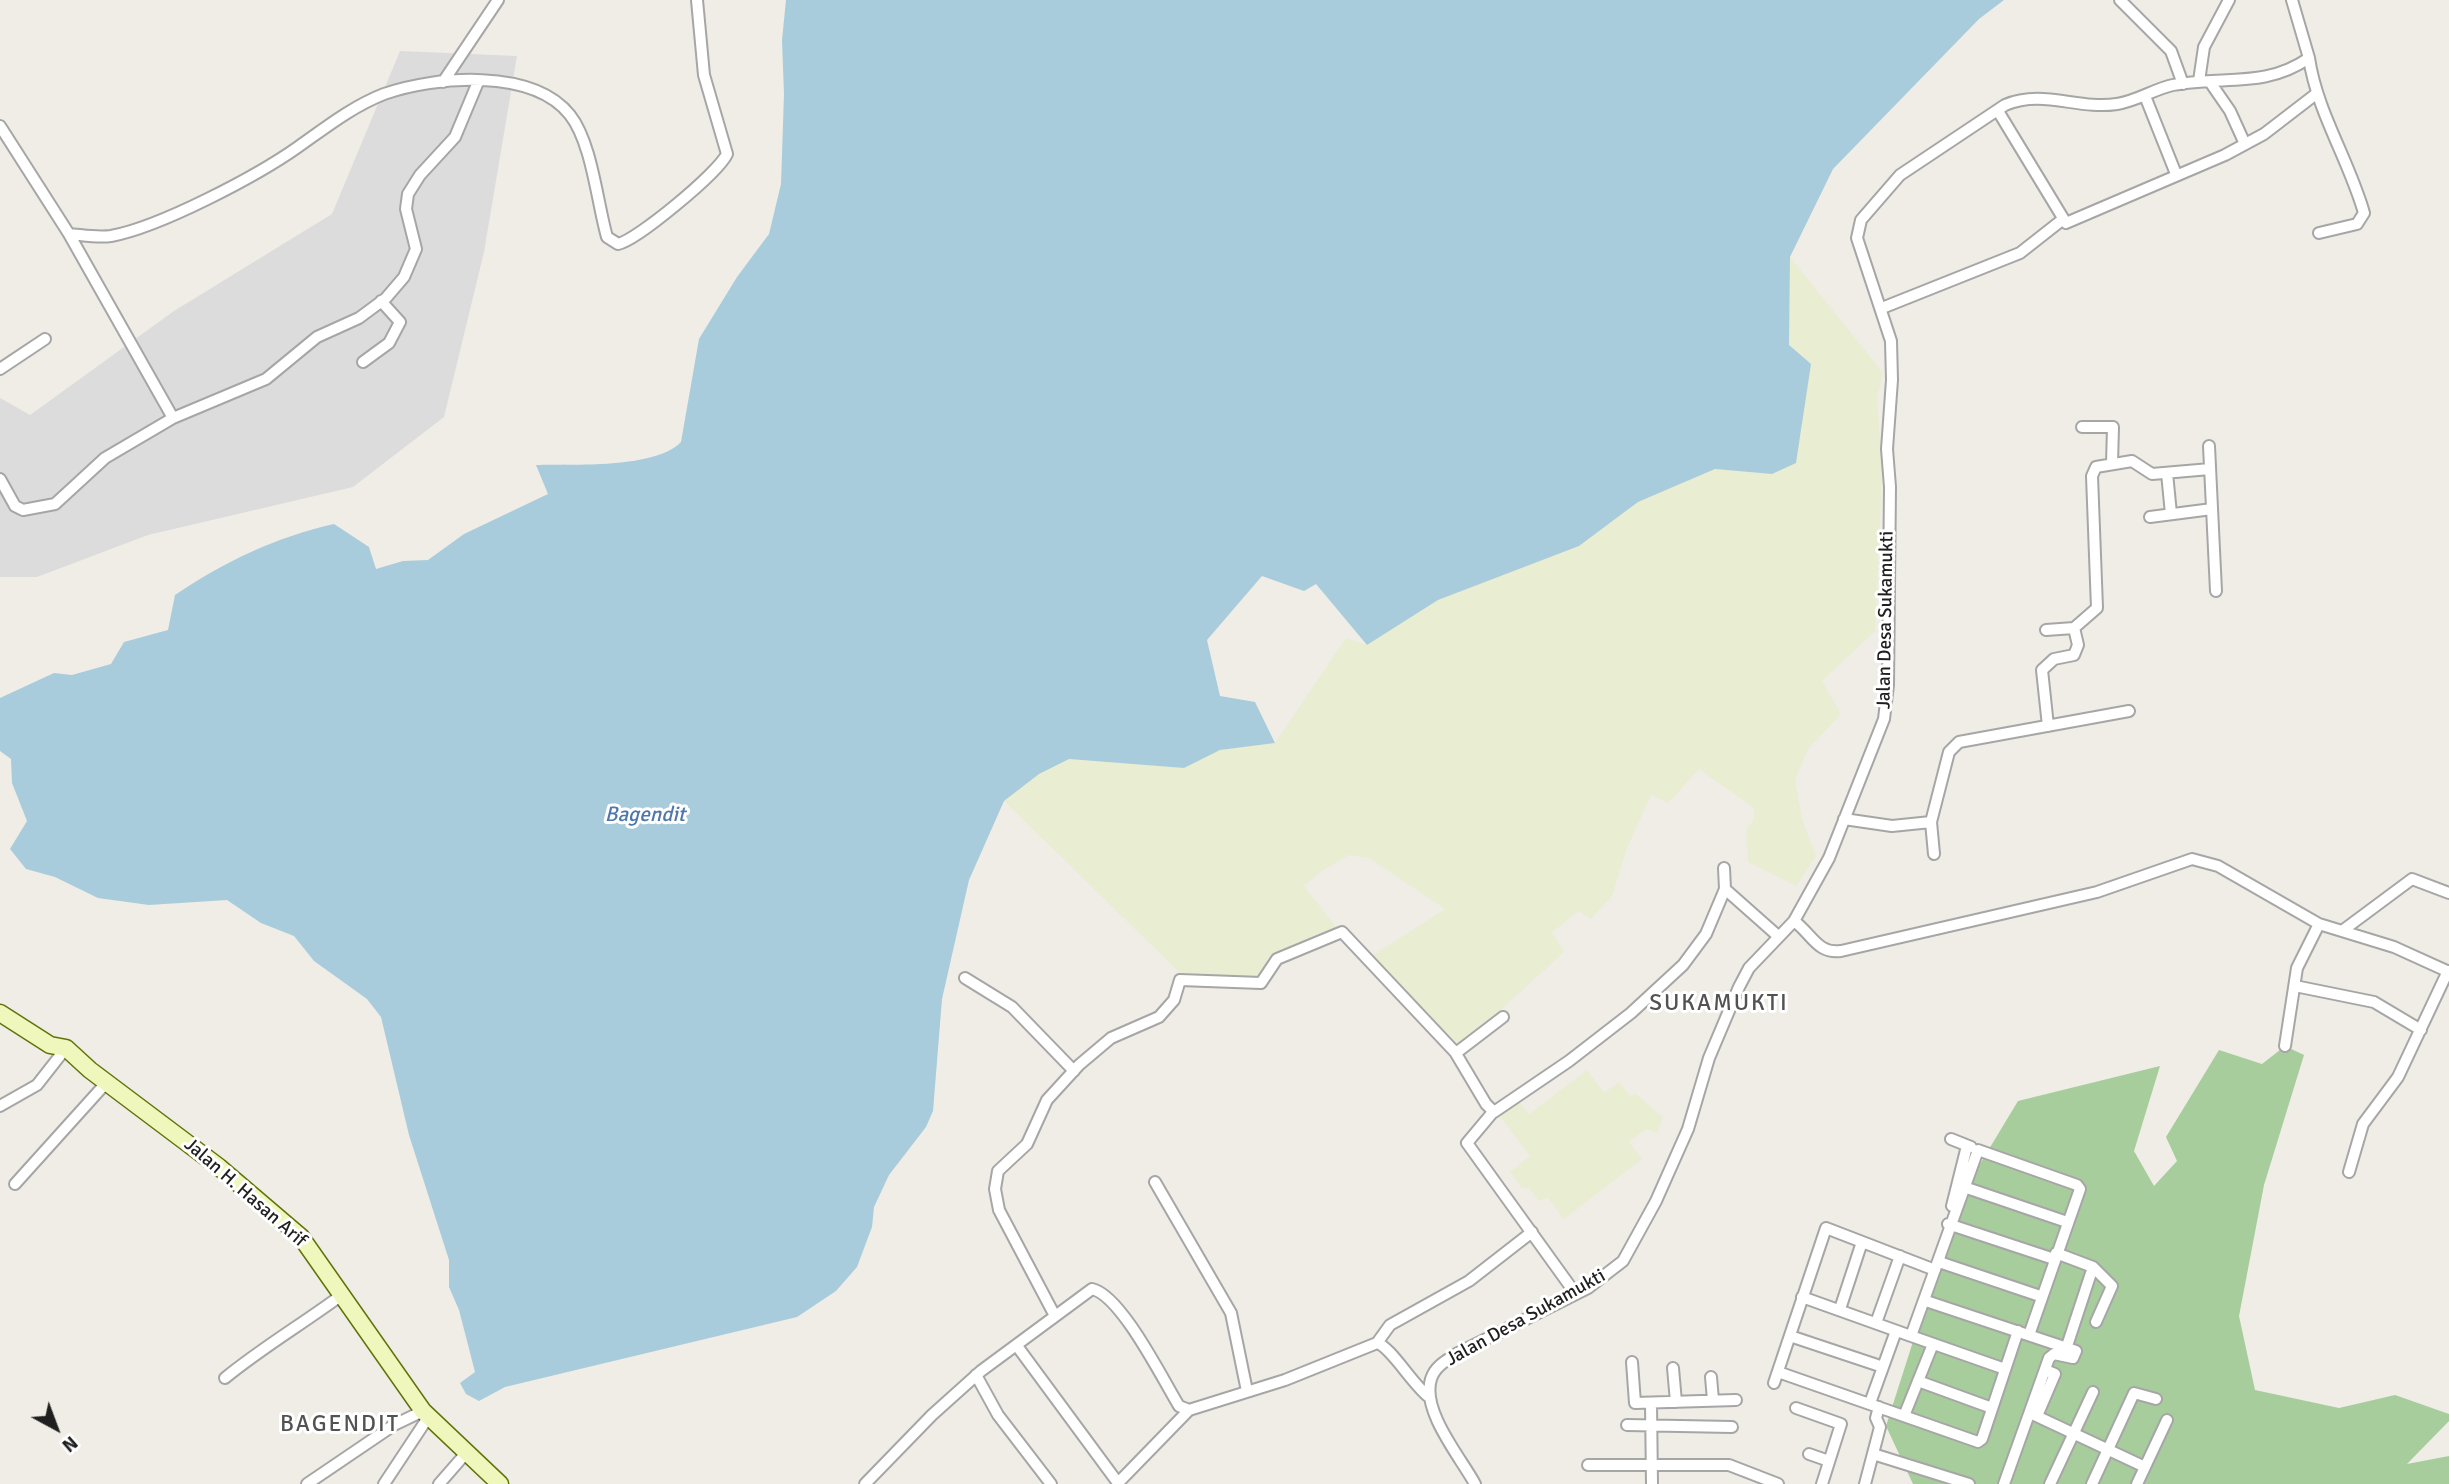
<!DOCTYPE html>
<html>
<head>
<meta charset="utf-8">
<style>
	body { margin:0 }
	#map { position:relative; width:2449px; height:1484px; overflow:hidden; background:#efede6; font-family:Signika,sans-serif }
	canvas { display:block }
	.north { position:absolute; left:21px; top:1393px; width:70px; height:70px; -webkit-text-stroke:5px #fff; paint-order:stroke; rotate:139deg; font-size:19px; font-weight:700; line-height:28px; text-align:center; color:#1f1f1f }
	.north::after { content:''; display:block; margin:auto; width:24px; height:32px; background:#1f1f1f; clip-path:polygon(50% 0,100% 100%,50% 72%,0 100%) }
</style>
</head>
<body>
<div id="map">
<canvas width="2449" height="1484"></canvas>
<div class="north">N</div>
</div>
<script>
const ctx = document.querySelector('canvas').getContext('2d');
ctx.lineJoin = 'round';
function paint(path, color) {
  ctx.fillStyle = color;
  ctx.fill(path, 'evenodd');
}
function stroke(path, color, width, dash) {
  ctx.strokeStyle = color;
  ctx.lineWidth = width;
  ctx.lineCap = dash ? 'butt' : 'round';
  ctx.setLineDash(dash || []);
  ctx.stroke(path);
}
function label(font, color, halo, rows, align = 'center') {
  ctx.font = font + ' Signika,sans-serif';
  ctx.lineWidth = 6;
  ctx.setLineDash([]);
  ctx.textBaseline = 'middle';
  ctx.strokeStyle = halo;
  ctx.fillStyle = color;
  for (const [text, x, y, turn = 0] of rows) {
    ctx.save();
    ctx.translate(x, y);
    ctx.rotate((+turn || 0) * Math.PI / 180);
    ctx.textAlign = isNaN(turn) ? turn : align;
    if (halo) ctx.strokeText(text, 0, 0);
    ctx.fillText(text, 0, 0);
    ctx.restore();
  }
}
paint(new Path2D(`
	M400 51 517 56 484 252 444 417 353 487 148 535 37 577H0V398L30 415 174 311 332 214Z`), '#dddcdc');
paint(new Path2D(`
	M1790 257 1883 373 1877 399 1882 470 1875 631 1822 681 1841 714 1808 749 1795 780 1802 819 1816 856 1796 886 1748 862 1746 830 1754 819V808L1699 769 1668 803 1651 795 1627 848 1612 896 1591 919 1579 911 1552 932 1564 952 1493 1017 1458 1044 1372 956 1445 909 1369 858 1349 855 1319 873 1304 886 1336 927 1267 958 1263 977 1182 975 1004 801 1039 774 1069 759 1184 768 1220 750 1275 743 1346 638 1367 645 1438 600 1579 546 1638 502 1715 469 1772 474 1802 433V410L1789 345Z
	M1587 1070 1604 1093 1619 1082 1630 1096 1636 1094 1663 1117 1657 1133 1646 1129 1629 1142 1642 1159 1564 1219 1548 1198 1539 1201 1529 1188H1522L1510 1172 1530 1156 1498 1114 1517 1099 1529 1114Z`), '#e9edd2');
paint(new Path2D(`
	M2285 1046 2304 1055 2264 1185 2239 1316 2255 1390 2339 1408 2395 1395 2449 1414V1421L2407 1464 2449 1456V1484H1913L1886 1426 1926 1301 1948 1217 2018 1101 2160 1066 2134 1151 2154 1186 2177 1161 2166 1137 2219 1050 2262 1064Z`), '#a7cd9c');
paint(new Path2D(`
	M786 0H2004L1979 19 1833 169 1790 257 1789 345 1811 364 1796 463 1772 474 1715 469 1638 502 1579 546 1438 600 1367 645 1316 584 1304 591 1262 576 1207 640 1220 696 1255 702 1275 743 1220 750 1184 768 1069 759 1039 774 1004 801 969 880 942 999 933 1111 926 1127 889 1175 874 1207 872 1227 857 1267 836 1291 797 1317 505 1387 479 1401 466 1394 460 1383 475 1372 459 1310 449 1287V1260L409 1135 381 1017 367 999 314 961 294 936 261 923 227 900 149 905 98 898 55 877 26 869 10 849 27 821 12 783 11 759 0 751V698L54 673 72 675 111 664 124 642 168 630 175 595C224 562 276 537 334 524L369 547 376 569 403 561 428 560 464 534 548 494 536 465C573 464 655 469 681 442L699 339 737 277 769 234 781 184 784 94 782 40Z`), '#a8ccdb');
const minor = new Path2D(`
	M2120 0 2171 51 2183 84
	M2309 58C2317 112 2349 160 2364 213L2357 224 2319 233
	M2199 81 2204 47 2229 0
	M443 82 498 0
	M2210 82 2230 111 2245 144
	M2145 96 2176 174
	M1998 111 2066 223 2225 155 2264 134 2316 94
	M0 126 69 234C82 235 98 238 111 236 160 227 257 176 298 147 325 128 353 106 384 94 435 76 533 68 570 115 592 143 597 202 607 237L618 244C637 240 718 173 727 154L704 75 697 0
	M69 234 173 418
	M1882 308 2020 253 2062 220
	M363 362 389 343 400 322 381 301
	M0 369 45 339
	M2082 427H2113L2112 464
	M2209 446 2216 591
	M2167 473 2171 514
	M0 479 15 506 23 510 55 504 105 458 173 418 266 379 317 337 359 318 386 298 404 277 416 249 406 209 408 194 420 175 455 137 478 82
	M2150 517 2212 509
	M2046 630 2074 628
	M2048 726 2042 670 2054 659 2074 655 2078 645 2074 628 2097 608 2092 476 2096 467 2132 461 2152 474 2210 469
	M1844 819 1892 826 1931 822 1949 752 1959 742 2129 711
	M1931 822 1934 854
	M1724 868 1725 889 1778 936
	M1794 921C1812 934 1817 954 1841 951L2097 892 2192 859 2218 866 2319 924 2394 947 2449 972
	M2342 931 2412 879 2449 893
	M965 978 1012 1007 1074 1071
	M2295 986 2374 1002 2421 1030
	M2285 1046 2297 968 2319 924
	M1456 1053 1503 1017
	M0 1106 37 1085 66 1048
	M1493 1112 1467 1143 1575 1293
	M1951 1139 1971 1147
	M2349 1172 2363 1124 2398 1077 2448 971
	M1155 1182 1231 1313 1247 1391
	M15 1184 107 1082
	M1961 1186 2067 1222
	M1952 1206 1967 1146
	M1948 1224 2054 1259
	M2056 1253 2093 1267 2112 1286 2096 1322
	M1940 1256 1939 1262 2040 1296
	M1802 1297 1911 1336 1978 1150 2077 1185 2080 1189 2029 1335
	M1926 1301 2076 1351 2073 1358 2054 1354 2049 1358 2004 1484
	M1840 1309 1862 1242
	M1055 1316 999 1210 995 1189 998 1171 1027 1144 1047 1100 1079 1065 1111 1038 1159 1017 1174 1000 1180 980 1261 983 1277 959 1342 932 1455 1052 1486 1104 1494 1112 1569 1061 1631 1013 1683 965 1706 934 1725 889
	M1876 1323 1900 1256
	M1790 1336 1883 1367
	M1911 1336 2005 1369
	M1377 1343 1390 1325 1469 1281 1532 1232
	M1017 1346 1118 1483 1189 1410
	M2067 1346 2093 1267
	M1632 1362 1635 1403 1736 1400
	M1673 1368 1676 1402
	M1778 1372 1978 1442 1982 1439 2018 1331
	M976 1375 998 1415 1051 1484
	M1711 1377 1713 1400
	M225 1378C263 1347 304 1323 343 1294
	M1918 1381 1992 1408
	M1774 1383 1826 1228 1935 1270
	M1651 1403 1652 1484
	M1870 1403 1896 1331
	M1796 1408 1841 1424 1822 1484
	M2030 1413 2145 1467
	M1904 1416 1933 1344
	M2037 1416 2055 1374 2045 1370
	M1627 1425 1732 1427
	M1809 1454 1829 1461
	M1873 1454 1969 1484
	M1588 1465H1729L1778 1484
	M307 1484 394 1425 423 1411
	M384 1484 429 1416
	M439 1484 467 1452
	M865 1484 932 1415 981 1371 1092 1289C1121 1295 1163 1380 1179 1406L1189 1410 1285 1380 1377 1343C1390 1346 1413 1385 1429 1397
	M1475 1484C1461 1458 1421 1411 1431 1379 1435 1366 1447 1360 1458 1353L1588 1288 1623 1261 1656 1201 1688 1129 1709 1058 1739 987 1749 968 1794 921 1829 858 1884 719 1888 685 1890 487 1887 449 1892 380 1891 341 1857 238 1861 220 1900 175 2005 105C2043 89 2078 110 2117 104 2137 101 2154 89 2173 85 2223 75 2264 89 2309 58L2292 0
	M1865 1484 1880 1427 1876 1418 1879 1407
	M2050 1484 2093 1392
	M2092 1484 2134 1393 2156 1399
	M2137 1484 2167 1420`);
const secondary = new Path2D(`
	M0 1013 50 1045 66 1048 90 1070 219 1167 301 1237 423 1411 500 1484`);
stroke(minor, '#a6a6a6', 14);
stroke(secondary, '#607309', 19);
stroke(minor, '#fff', 10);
stroke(secondary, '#f0f7bc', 16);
label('19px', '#1f1f1f', '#fff', [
	["Jalan Desa Sukamukti",1886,620,-89],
	["Jalan H. Hasan Arif",245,1193,41],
	["Jalan Desa Sukamukti",1526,1318,-29]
]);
label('italic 21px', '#4f77ab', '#fff', [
	["Bagendit",645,815]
]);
ctx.letterSpacing = '2px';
label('23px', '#525252', '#fff', [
	["SUKAMUKTI",1719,1004],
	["BAGENDIT",340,1425]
]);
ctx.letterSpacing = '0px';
</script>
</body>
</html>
